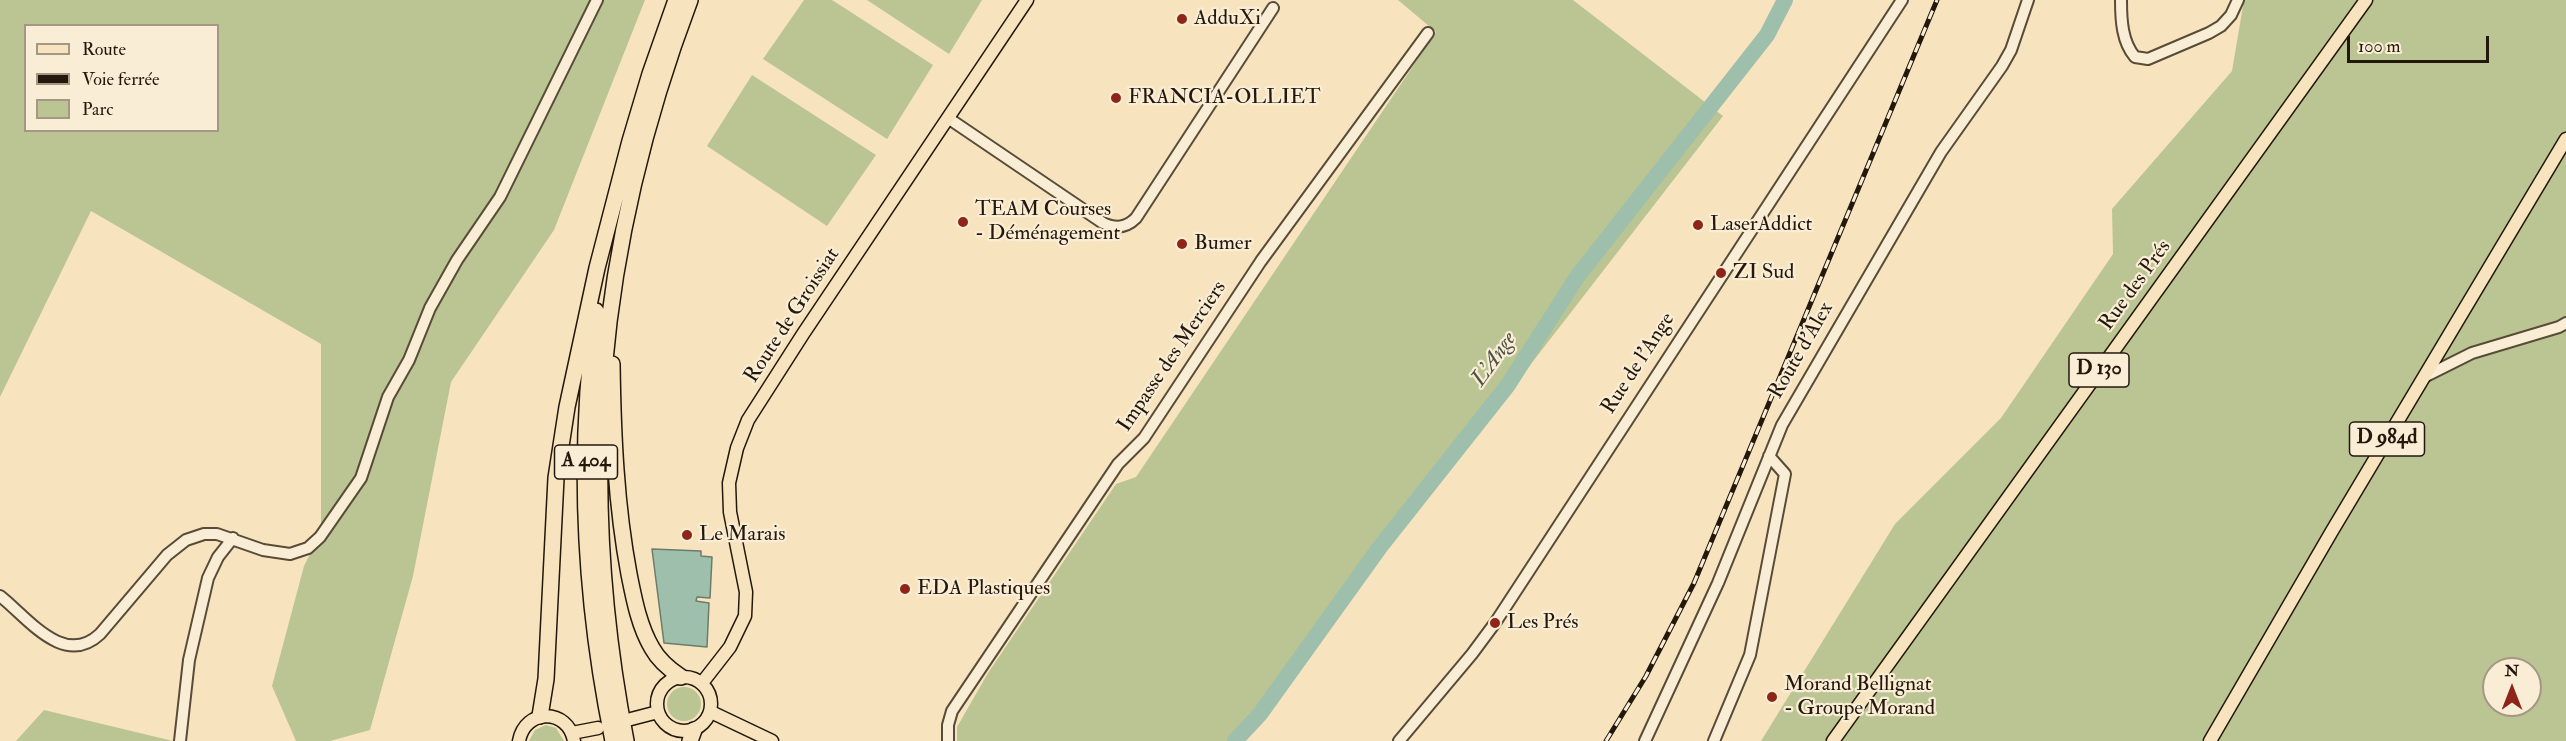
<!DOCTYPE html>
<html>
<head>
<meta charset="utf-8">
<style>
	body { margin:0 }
	#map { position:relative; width:2566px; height:741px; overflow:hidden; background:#f7e4be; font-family:"IM FELL Double Pica",serif }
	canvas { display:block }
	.legend { position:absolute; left:24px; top:24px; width:195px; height:108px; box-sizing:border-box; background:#faedd5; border:2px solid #a49885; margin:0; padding:8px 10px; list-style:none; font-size:18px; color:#23180c }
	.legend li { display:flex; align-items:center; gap:12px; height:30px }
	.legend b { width:30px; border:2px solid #a49885 }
	.north { position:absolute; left:2482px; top:657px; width:60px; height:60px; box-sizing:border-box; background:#faedd5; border:2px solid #a49885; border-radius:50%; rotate:0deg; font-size:16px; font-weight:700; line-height:24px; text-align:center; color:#23180c }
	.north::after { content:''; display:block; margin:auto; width:21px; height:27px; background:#8f2418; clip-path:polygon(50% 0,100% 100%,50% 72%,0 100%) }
	.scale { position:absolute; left:2347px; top:36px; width:142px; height:27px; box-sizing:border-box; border:3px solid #23180c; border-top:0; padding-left:8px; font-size:18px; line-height:21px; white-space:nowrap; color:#23180c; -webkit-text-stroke:4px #faedd5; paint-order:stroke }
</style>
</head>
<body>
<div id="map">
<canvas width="2566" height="741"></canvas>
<ul class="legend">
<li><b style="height:8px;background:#f7e4be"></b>Route</li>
<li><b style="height:8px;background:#23180c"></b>Voie ferrée</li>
<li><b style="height:16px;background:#bac593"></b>Parc</li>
</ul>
<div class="north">N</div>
<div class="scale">100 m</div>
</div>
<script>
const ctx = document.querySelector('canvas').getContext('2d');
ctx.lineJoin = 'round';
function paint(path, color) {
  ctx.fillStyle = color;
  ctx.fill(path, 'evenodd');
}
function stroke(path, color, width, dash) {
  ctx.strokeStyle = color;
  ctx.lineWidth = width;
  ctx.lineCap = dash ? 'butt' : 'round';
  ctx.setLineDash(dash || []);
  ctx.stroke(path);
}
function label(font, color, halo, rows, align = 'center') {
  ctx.font = font + ' "IM FELL Double Pica",serif';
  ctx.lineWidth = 4.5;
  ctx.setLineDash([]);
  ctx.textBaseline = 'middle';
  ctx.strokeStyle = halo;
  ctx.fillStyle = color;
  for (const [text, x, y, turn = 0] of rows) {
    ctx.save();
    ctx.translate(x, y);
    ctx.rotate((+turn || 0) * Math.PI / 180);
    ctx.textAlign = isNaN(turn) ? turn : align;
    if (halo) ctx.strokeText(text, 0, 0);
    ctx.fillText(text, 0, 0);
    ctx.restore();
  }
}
paint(new Path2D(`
	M0 0H645L554 230 451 382 413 576 370 730 330 741H296L272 686 304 566 321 532V344L91 211 0 397ZM26 26H218V130H26Z
	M804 0H832L933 65 887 139 763 59Z
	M867 0H982L949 54Z
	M1398 0H1573L1723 116 1239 741H957V727L988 673 1116 484 1136 477 1436 32Z
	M2244 0H2566V741H1761L1895 524 2001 418 2113 254 2112 209 2232 71ZM2494 669H2530V705H2494Z
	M752 75 876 155 827 226 707 146Z
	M667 704a17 17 0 1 1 34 0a17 17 0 1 1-34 0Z
	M44 710 173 741H16Z
	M546 725 556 728 564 741H529L535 730Z`), '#bac593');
const water = new Path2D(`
	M652 549 701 551V556L712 557 710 598 697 597 696 601 709 603 707 647 664 643Z`);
paint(water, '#9ebfab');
stroke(water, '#6d7c6b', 1.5);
stroke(new Path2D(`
	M1235 741 1260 714 1380 547 1508 385 1577 277 1767 35 1785 0`), '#9ebfab', 16);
const minor = new Path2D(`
	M2121 0C2121 20 2122 42 2135 57L2148 59 2209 33 2221 26 2231 15 2238 0
	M948 118 1103 223C1116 229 1126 228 1136 218L1273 8
	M2424 377 2472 353 2559 327 2566 323
	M0 596C28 618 64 668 100 634L167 555 186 540 204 534H217L263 550 290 554 308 548 320 537 361 478 388 397 409 360 430 308 457 260 500 197 597 0
	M180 741 189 660 208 578 218 557 233 538
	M948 741V725L952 711 1118 464 1144 438 1261 261 1428 33
	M1399 741 1472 654 1495 623 1902 0
	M1645 741 1718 583 1782 425 1941 152 2002 66 2011 50 2028 0
	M1714 741 1750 655 1785 474 1769 456`);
const major = new Path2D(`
	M657 704a27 27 0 1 1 54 0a27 27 0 1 1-54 0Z
	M702 683 730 647 745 616 746 592 730 512 729 483 737 448 748 420 803 334 1027 0
	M711 712 772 741
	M631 719 658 712
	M572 733 598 728
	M519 741C525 708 568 708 574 741
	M1833 741 2366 0
	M2210 741 2332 531 2566 139`);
const highway = new Path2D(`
	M596 311C577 454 584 600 613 741
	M612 364C613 435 616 505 629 574 634 599 639 626 652 648 659 661 669 669 681 677
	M540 716 546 679 556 478 567 407 597 268 630 141 650 74 676 0
	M626 741C576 483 597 246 690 0
	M690 741 694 730`);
stroke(minor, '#584b38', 14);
stroke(major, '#23180c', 15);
stroke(highway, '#23180c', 18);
stroke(minor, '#faedd5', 10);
stroke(major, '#f7e4be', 12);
stroke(highway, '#f7e4be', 15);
const rail = new Path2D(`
	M1606 741 1646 676 1694 583 1937 0`);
stroke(rail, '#23180c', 5);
stroke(rail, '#faedd5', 3, [9]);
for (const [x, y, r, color] of [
	[1182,19,6,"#8f2418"],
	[1116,98,6,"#8f2418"],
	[963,222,6,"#8f2418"],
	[1698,225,6,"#8f2418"],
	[1182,244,6,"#8f2418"],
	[1721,273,6,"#8f2418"],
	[687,535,6,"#8f2418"],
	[905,589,6,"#8f2418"],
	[1495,623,6,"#8f2418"],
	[1772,697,6,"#8f2418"]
]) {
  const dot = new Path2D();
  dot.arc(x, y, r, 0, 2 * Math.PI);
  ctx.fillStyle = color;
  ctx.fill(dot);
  stroke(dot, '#faedd5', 2);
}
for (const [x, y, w] of [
	[2099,370,60],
	[2387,439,75],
	[586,462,63]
]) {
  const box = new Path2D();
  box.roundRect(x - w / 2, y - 17, w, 34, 4.5);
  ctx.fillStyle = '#faedd5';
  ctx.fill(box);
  stroke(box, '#23180c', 1.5);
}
label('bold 20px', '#23180c', null, [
	["D 130",2099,370],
	["D 984d",2387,439],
	["A 404",586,462]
]);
label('21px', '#23180c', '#faedd5', [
	["AdduXi",1194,19],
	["FRANCIA-OLLIET",1128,98],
	["TEAM Courses",975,210],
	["- Déménagement",975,234],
	["LaserAddict",1710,225],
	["Bumer",1194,244],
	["ZI Sud",1733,273],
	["Le Marais",699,535],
	["EDA Plastiques",917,589],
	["Les Prés",1507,623],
	["Morand Bellignat",1784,685],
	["- Groupe Morand",1784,709]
], 'left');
label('21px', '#23180c', '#faedd5', [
	["Rue des Prés",2136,286,-54],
	["Route de Groissiat",793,316,-57],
	["Route d'Alex",1802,351,-60],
	["Impasse des Merciers",1173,357,-56],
	["Rue de l'Ange",1639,364,-57]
]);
label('italic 22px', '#4e5244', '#faedd5', [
	["L'Ange",1495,360,-55]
]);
</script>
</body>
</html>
